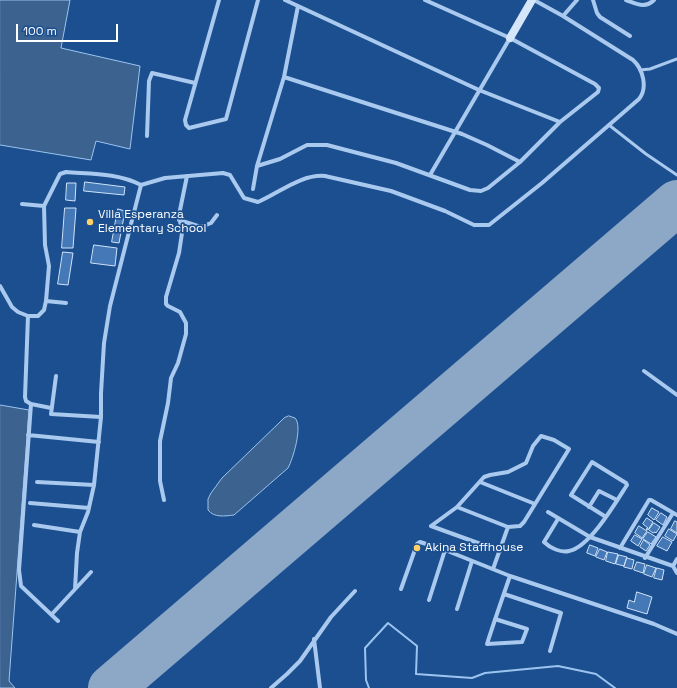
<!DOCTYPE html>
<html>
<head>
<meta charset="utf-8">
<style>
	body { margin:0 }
	#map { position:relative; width:677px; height:688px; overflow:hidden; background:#1b4f8f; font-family:"Space Grotesk",sans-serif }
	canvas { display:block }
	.scale { position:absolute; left:16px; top:24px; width:102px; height:18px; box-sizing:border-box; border:2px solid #fff; border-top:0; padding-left:5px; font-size:12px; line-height:14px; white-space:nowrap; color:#fff; -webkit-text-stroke:3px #1b4f8f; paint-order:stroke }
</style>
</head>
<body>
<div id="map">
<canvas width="677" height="688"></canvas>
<div class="scale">100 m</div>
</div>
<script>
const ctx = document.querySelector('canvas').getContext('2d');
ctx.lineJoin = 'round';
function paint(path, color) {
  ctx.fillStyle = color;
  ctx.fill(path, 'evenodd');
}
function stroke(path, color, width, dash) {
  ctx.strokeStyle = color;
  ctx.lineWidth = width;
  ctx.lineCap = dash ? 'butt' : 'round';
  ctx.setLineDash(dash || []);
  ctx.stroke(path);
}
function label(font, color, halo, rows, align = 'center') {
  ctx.font = font + ' "Space Grotesk",sans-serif';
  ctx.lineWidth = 3.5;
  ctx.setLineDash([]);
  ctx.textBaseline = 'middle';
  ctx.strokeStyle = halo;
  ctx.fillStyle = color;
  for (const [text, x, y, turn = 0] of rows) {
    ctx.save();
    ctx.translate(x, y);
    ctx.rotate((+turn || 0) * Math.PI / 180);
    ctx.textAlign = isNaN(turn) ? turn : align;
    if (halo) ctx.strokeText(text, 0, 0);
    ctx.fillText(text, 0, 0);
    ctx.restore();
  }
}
const water = new Path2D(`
	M0 0H70L61 48 140 66 130 149 96 141 91 160 0 145Z
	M0 405 29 410 9 681 15 688H0Z
	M289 416C291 417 293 417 295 418 303 426 293 459 288 468L234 515C225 516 214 518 208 510V499L211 493 222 478 280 422 284 418Z`);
paint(water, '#3c6290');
stroke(water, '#9cc4f0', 1);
stroke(new Path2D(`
	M369 688 366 680 365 648 388 623 417 646 416 674 472 678 485 673 558 666 596 674 615 688`), '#9cc4f0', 2);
stroke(new Path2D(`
	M255 565 245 587 239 589C229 587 226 578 233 570Z`), '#8da7c7', 18);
stroke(new Path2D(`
	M111 688 677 203`), '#8da7c7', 46);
const building = new Path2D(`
	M85 182 125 187 124 195 84 191Z
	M67 183H76L75 201 66 200Z
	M65 208H76L73 248H62Z
	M118 209 125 211 119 243 112 242Z
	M94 245 117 248 115 266 91 263Z
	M63 252 73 253 68 285 58 284Z
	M652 508 659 512 654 520 648 515Z
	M661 513 667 517 663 525 656 520Z
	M647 518 653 522 648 530 646 529 648 528 643 524Z
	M675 521 677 522V533L671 529Z
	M654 523 660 527 656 533 655 532 653 533 649 530Z
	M639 526 647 531 642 538 635 533Z
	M669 529 677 534 673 541 665 536Z
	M648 532 656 537 651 544 643 539Z
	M635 535 642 539 638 546 631 541Z
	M663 537 672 542 667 551 657 546Z
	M644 540 650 545 646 551 640 547Z
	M590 545 598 548 595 556 587 553Z
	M600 549 607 552 604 560 596 557Z
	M608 552 618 554 615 564 606 561Z
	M619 555 627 557 624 566 616 564Z
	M627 558 634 560 632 569 624 567Z
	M637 562 645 564 643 573 634 570Z
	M647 565 656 568 652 577 644 574Z
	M657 568 664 570 662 580 654 578Z
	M637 592 652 597 647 614 627 608 629 600 634 602Z`);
paint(building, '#4478b7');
stroke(building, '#cfe3fa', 1);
stroke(new Path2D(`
	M640 70 650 69 677 59
	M609 125 646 154 677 175`), '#a9c9ee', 3);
stroke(new Path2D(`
	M219 0 185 120 186 125 189 128 226 119 258 0
	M285 0 479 90 560 122
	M593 0 597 13 600 17 630 36
	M626 0C637 4 645 9 654 0
	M563 16 577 0
	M284 77 462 134 487 145 520 162
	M147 136 149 81 152 73 195 83
	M257 166 280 159 307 145H327L396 163 470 190 481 191 488 188 520 162 560 122 598 92 599 88 595 84 510 38 425 0
	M430 175 510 38
	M253 189 257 166 284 77 298 6
	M22 204 44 206
	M179 220 201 227 211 223 217 215
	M0 286 12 307 18 312 28 316H38L44 310 46 301 49 266 45 245 44 206 60 174 66 172C92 174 118 173 141 185L165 178 223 173 230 175 244 198 258 202C279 193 301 174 325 176L391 191 445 211 474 225H489L542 183 639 99C648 88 643 69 633 60L563 16 534 0
	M46 301 66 303
	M28 316 25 397 26 401 31 404 51 408
	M644 371 677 395
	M56 376 51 414 101 417
	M31 404 19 570 21 586 58 621
	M28 435 99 442
	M37 482 94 485
	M480 482 535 504
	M164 500 160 481V441L168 403 171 378 178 363 186 334V323L180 312 168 306 166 304V297L179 253 182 233 179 215 187 176
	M30 503 89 508
	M457 507 508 527
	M589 507 599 491 617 500
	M548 512 590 537 673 566 677 573
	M558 519 544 542C550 548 561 553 569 551 590 547 616 502 627 485L626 483 592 462 571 495 606 517
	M34 525 80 532
	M431 526 457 507 484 477 490 475 508 472 526 463 533 446 541 436 554 440 569 449 524 522 520 526 508 527 493 569
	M431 526 500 551
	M620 548 649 500H651L677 515
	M645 558 673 513
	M673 566 677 559
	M75 589 77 553 80 532 88 512 94 485 101 417V393L104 343 110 306 141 185
	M401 589 417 544 420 542 445 550 510 576 654 624 677 634
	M504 594 561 613 550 651
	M429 600 445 550
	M457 609 472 561
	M52 614 91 572
	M495 619 527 629 522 642 487 644C494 622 502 599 510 576
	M314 639 320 688
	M271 688 287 674 300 661 331 617 355 591`), '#a9c9ee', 4);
stroke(new Path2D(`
	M510 38 532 0`), '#d6e6fa', 8);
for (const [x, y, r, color] of [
	[90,222,4,"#ffd166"],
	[417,548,4,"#ffd166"]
]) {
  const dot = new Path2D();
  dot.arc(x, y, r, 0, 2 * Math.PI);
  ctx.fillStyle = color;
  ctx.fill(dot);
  stroke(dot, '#1b4f8f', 1.5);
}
label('12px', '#fff', '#1b4f8f', [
	["Villa Esperanza",98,215],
	["Elementary School",98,229],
	["Akina Staffhouse",425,548]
], 'left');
</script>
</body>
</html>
